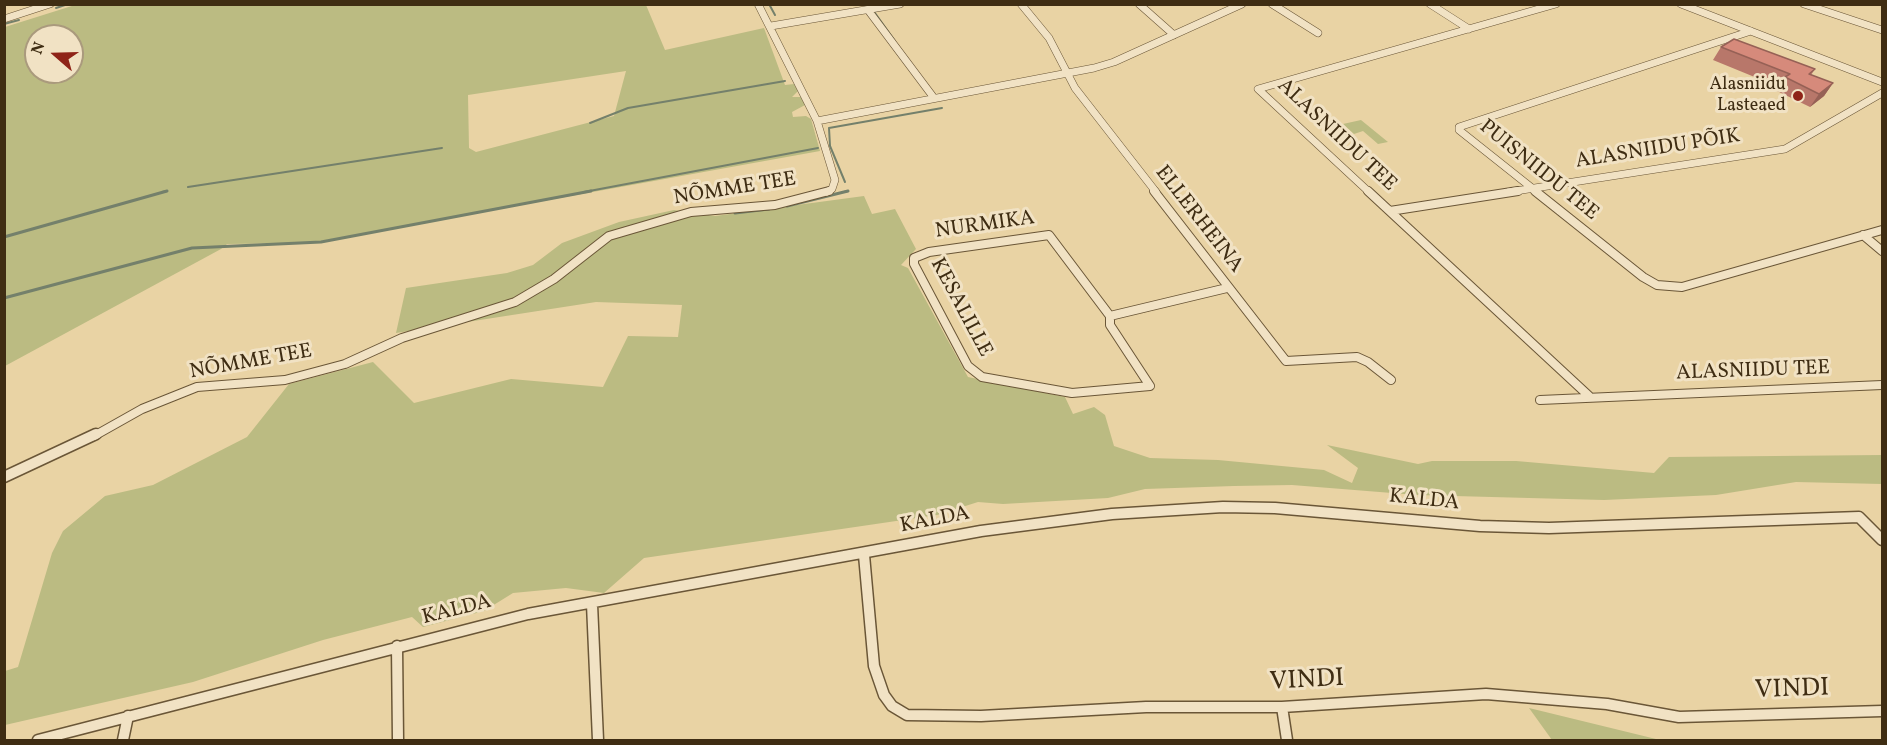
<!DOCTYPE html>
<html>
<head>
<meta charset="utf-8">
<style>
	body { margin:0 }
	#map { position:relative; width:1887px; height:745px; overflow:hidden; background:#e9d3a4; font-family:Vollkorn,serif }
	canvas { display:block }
	.frame { position:absolute; inset:0; border:6px solid #3f2d13; pointer-events:none }
	.north { position:absolute; left:24px; top:24px; width:60px; height:60px; box-sizing:border-box; background:#f1e2c4; border:2px solid #aa9a7d; border-radius:50%; rotate:290deg; font-size:16px; font-weight:700; line-height:24px; text-align:center; color:#3f2d13 }
	.north::after { content:''; display:block; margin:auto; width:21px; height:27px; background:#8f2418; clip-path:polygon(50% 0,100% 100%,50% 72%,0 100%) }
</style>
</head>
<body>
<div id="map">
<canvas width="1887" height="745"></canvas>
<div class="frame"></div>
<div class="north">N</div>
</div>
<script>
const ctx = document.querySelector('canvas').getContext('2d');
ctx.lineJoin = 'round';
function paint(path, color) {
  ctx.fillStyle = color;
  ctx.fill(path, 'evenodd');
}
function stroke(path, color, width, dash) {
  ctx.strokeStyle = color;
  ctx.lineWidth = width;
  ctx.lineCap = dash ? 'butt' : 'round';
  ctx.setLineDash(dash || []);
  ctx.stroke(path);
}
function label(font, color, halo, rows, align = 'center') {
  ctx.font = font + ' Vollkorn,serif';
  ctx.lineWidth = 6;
  ctx.setLineDash([]);
  ctx.textBaseline = 'middle';
  ctx.strokeStyle = halo;
  ctx.fillStyle = color;
  for (const [text, x, y, turn = 0] of rows) {
    ctx.save();
    ctx.translate(x, y);
    ctx.rotate((+turn || 0) * Math.PI / 180);
    ctx.textAlign = isNaN(turn) ? turn : align;
    if (halo) ctx.strokeText(text, 0, 0);
    ctx.fillText(text, 0, 0);
    ctx.restore();
  }
}
paint(new Path2D(`
	M75 5H646L665 50 764 28 785 85 794 84 798 91 792 97H801L805 105 792 112 793 117 806 116 811 119 820 151 310 243 227 244 221 249 5 366V27ZM36 36H72V72H36ZM626 71 614 116 476 152 469 148 468 95Z
	M1361 120 1388 142 1378 144 1363 131 1354 134 1343 124Z
	M864 196 872 214 895 209 916 249 901 265 908 268 968 377 1065 397 1073 414 1094 407 1105 415 1114 446 1150 458 1218 460 1324 470 1352 483 1358 468 1327 445 1418 464 1432 461H1516L1654 473 1669 457 1882 455V484L1796 482 1716 495 1604 500 1417 495 1292 485 1234 486 1145 489 1108 498 1003 504 978 502 937 515 644 558 604 593 566 588 513 593 484 611 423 627 412 617 323 640 193 682 5 725V671L18 667 52 553 63 531 105 496 153 485 247 437 289 384 373 362 414 403 511 379 603 387 628 336 678 337 682 305 596 302 396 333 406 288 507 273 533 265 562 243 619 222 674 210 715 216Z
	M1529 708 1656 739V740H1552Z`), '#bbbb82');
stroke(new Path2D(`
	M769 4 775 15
	M56 8 68 4
	M875 13 895 41
	M4 24 19 20
	M590 123 628 108 785 81
	M845 182 830 146 829 128 942 108
	M188 187 442 148
	M162 192 167 191
	M584 192 818 148
	M844 192 848 191`), '#74806b', 2);
stroke(new Path2D(`
	M787 206 848 191
	M735 213 769 209
	M4 237 167 191
	M4 298 192 248 321 242 591 191`), '#74806b', 3);
const minorFar2 = new Path2D(`
	M758 4 817 121
	M1021 4 1049 38 1075 88 1156 192
	M1139 4 1174 35
	M1272 4 1318 33
	M1430 4 1469 29
	M1681 4 1882 82
	M1804 4 1882 30
	M868 10 934 98
	M4 19 50 4
	M771 26 900 4
	M827 192 832 189 835 180 817 121 1094 68 1114 62 1242 4
	M1369 192 1258 89 1556 4
	M1509 192 1785 149 1882 93
	M1537 192 1459 130V127L1751 31`);
const minorFar1 = new Path2D(`
	M1154 191 1286 361 1357 357 1368 362 1391 380
	M1368 191 1589 396
	M1535 191 1643 277 1657 285 1682 287 1882 230
	M1390 211 1518 191
	M1049 235 1110 316V325L1150 386 1072 393 982 377 968 366 914 264V258L929 252Z
	M1863 235 1882 251
	M1110 316 1227 288
	M1540 400 1882 385
	M94 436 142 409 197 387 285 380 345 364 402 338 515 302 554 279 609 236 691 212 775 205 829 191`);
const minor = new Path2D(`
	M4 477 96 434
	M864 555 874 666 884 695 892 706 907 715 981 716 1146 707H1282L1486 694 1607 704 1679 717 1882 711
	M592 604 598 740
	M397 646 398 740
	M1282 707 1287 740
	M38 740 528 614 981 531 1112 514 1223 507 1275 508 1480 526 1549 528 1859 517 1882 540
	M123 740 128 716`);
stroke(minorFar2, '#6a5637', 8);
stroke(minorFar1, '#6a5637', 10);
stroke(minor, '#6a5637', 13);
stroke(minorFar2, '#f1e2c4', 7);
stroke(minorFar1, '#f1e2c4', 8);
stroke(minor, '#f1e2c4', 10);
paint(new Path2D(`
	M1721 47 1815 69 1811 75 1833 83 1824 96 1810 107 1777 91 1779 87 1713 60Z`), '#b8776a');
paint(new Path2D(`
	M1833 83 1824 96 1810 107 1819 94Z`), '#966156');
const building = new Path2D(`
	M1734 39 1815 69 1809 74 1833 83 1819 94 1785 77 1790 74 1721 47Z`);
paint(building, '#d68a7b');
stroke(building, '#966156', 1.5);
for (const [x, y, r, color] of [
	[1798,96,6,"#8f2418"]
]) {
  const dot = new Path2D();
  dot.arc(x, y, r, 0, 2 * Math.PI);
  ctx.fillStyle = color;
  ctx.fill(dot);
  stroke(dot, '#f1e2c4', 2);
}
label('18px', '#3f2d13', '#f1e2c4', [
	["Alasniidu",1786,86],
	["Lasteaed",1786,107]
], 'right');
label('21px', '#3f2d13', '#f1e2c4', [
	["ALASNIIDU TEE",1336,136,43],
	["ALASNIIDU PÕIK",1658,150,-9],
	["PUISNIIDU TEE",1538,171,39],
	["NÕMME TEE",735,190,-9],
	["ELLERHEINA",1198,220,52],
	["NURMIKA",985,226,-8],
	["KESALILLE",960,308,62],
	["NÕMME TEE",251,363,-10],
	["ALASNIIDU TEE",1753,372,-2],
	["KALDA",1424,501,6],
	["KALDA",935,521,-11],
	["KALDA",457,611,-14]
]);
label('26px', '#3f2d13', '#f1e2c4', [
	["VINDI",1307,682,-3],
	["VINDI",1792,691,-2]
]);
</script>
</body>
</html>
